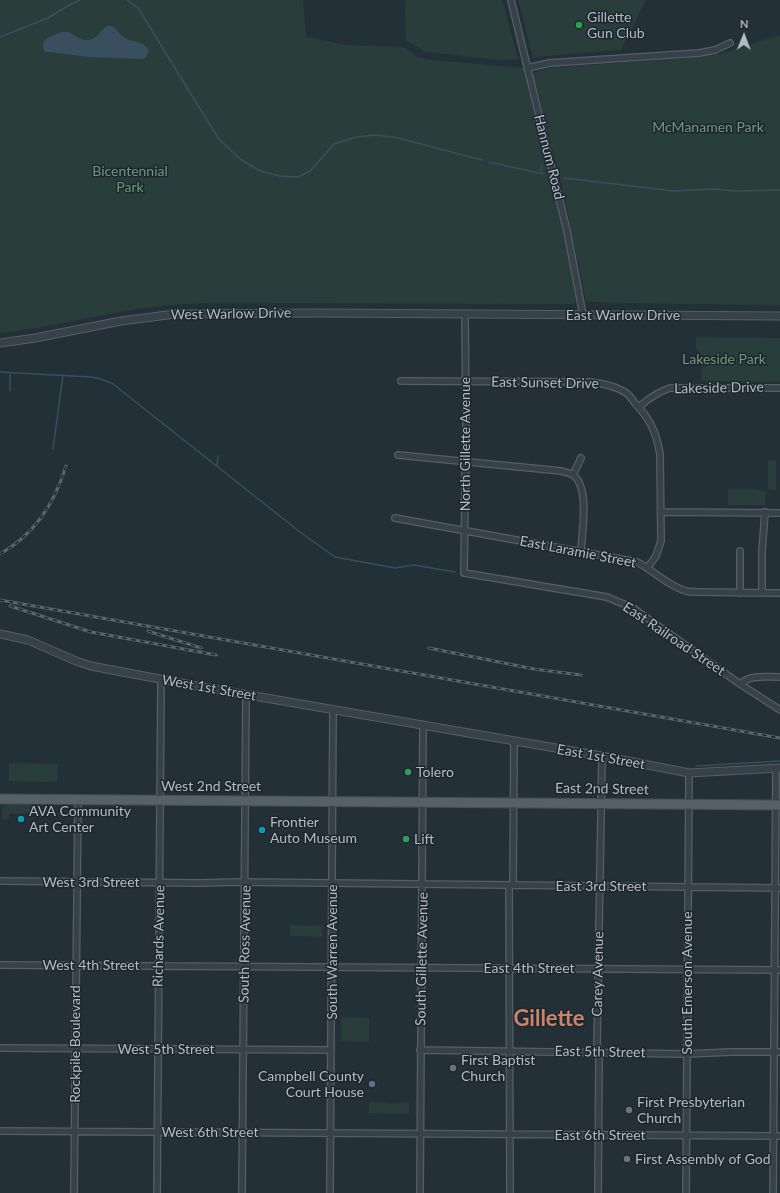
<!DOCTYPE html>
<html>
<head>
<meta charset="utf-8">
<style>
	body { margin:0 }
	#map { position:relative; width:780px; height:1193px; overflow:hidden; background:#243038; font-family:Lato,sans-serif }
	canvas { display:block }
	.north { position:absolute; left:724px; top:16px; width:40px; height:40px; -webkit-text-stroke:3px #1d262e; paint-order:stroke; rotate:1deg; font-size:11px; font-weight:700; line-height:16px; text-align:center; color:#b2bcc5 }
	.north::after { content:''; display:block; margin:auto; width:14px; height:18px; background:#b2bcc5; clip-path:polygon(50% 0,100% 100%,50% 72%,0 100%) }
</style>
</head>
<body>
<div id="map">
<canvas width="780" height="1193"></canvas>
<div class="north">N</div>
</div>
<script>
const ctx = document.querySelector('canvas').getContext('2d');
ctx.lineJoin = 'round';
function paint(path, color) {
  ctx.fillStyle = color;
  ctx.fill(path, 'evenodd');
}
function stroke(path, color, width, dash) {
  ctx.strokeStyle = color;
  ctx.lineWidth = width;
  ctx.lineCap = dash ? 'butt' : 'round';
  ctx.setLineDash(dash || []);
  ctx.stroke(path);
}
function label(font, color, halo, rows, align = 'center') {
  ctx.font = font + ' Lato,sans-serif';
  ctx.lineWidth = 3;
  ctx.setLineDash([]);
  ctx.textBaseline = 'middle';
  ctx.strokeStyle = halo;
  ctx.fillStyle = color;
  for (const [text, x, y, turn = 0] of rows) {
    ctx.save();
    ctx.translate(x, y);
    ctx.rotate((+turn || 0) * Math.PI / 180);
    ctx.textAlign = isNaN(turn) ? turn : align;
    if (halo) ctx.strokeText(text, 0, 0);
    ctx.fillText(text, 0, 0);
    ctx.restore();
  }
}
paint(new Path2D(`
	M0 0H303L306 37 346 45 400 47 406 48 417 57 432 60 523 68 561 223 572 278 576 299 575 303 572 304 208 303C185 304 161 305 138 309 92 316 47 328 0 333Z
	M405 0H502L518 59 500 60 426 52 406 40Z
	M518 0H646L621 50 533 57Z
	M780 35V305L611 303 586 301 562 186 533 73 548 68 691 58 721 54Z
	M696 337 780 338V382L701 381C702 371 705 355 696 349Z
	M768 460 776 461V490L768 489Z
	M728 489H753L766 492 765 505H728Z
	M9 763 58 764 57 782 9 781Z
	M6 805H40L41 813 9 814V819H2V808Z
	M290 925 322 926V937L290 936Z
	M341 1017 369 1018V1042L341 1041Z
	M373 1102 394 1104 409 1102V1114L369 1113V1103Z`), '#293e3b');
paint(new Path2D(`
	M107 26H112C117 29 119 34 124 37 134 44 142 39 149 51 147 57 145 59 139 59L88 57 50 52H45C43 48 42 44 45 40 48 37 53 36 56 34 73 26 74 41 88 40 96 40 101 30 107 26Z`), '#394e5e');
stroke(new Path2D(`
	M127 0 138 8 218 138 240 159 260 171 280 176 298 177 310 171 334 144 356 137 375 135 398 138 482 160
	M0 37 48 18 71 4 80 0
	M489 162 543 174
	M541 173 542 165
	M564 178 674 191 714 189 735 191 780 190
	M0 372 91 377 101 379 113 384 300 532 335 557 395 568 414 565 455 572
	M10 391V373
	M53 449 63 375
	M217 466 218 456
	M696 766 780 761`), '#394e5e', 1.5);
const minor = new Path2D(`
	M511 0 567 231 583 315
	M527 68 549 63 699 53 715 50 730 43
	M465 314 466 420 464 573 607 597 633 608 740 684 780 710
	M401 381 590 382C602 384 613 385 623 391 628 393 631 398 634 402 650 419 656 431 660 454L661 541 656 556 648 567
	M639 407C649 398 658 392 670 388H780
	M398 455 561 471C564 472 570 473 573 475 590 487 582 532 581 551
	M573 475 581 458
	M661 512 780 513
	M395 518 637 562C653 570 668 586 686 591 690 592 694 592 698 592L780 593
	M740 593V551
	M762 593V551L765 512
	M740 684C751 674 766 677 780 677
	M0 881 200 883 237 882 780 888
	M509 885 510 1193
	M513 885 514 742
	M0 965 780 970
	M0 1048 331 1050
	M420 1050 687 1054 731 1052H780
	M0 1131 780 1136
	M74 1193 78 799
	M157 1193 161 680
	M242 1193 246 695
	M330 1193 333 710
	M420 1193 423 726
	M598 1193 599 1060 597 1044 602 756
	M686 1193 689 773
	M773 1193 776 769`);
const tertiary = new Path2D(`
	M0 343 35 338 121 321 175 314 319 313 780 316
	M0 634 28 640 76 661 91 666 202 687 602 756 689 773 780 768`);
const primary = new Path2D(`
	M0 799 780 805`);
stroke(minor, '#555f67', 8);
stroke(tertiary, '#555f67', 9);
stroke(primary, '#434d55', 11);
stroke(minor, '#374149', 5.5);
stroke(tertiary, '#374149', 7);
stroke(primary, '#556069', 9);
const rail = new Path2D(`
	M0 554C34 535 55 502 66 466
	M0 600 780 738
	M10 606 91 632 216 655
	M148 631 201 648
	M429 648 534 669 581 675`);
stroke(rail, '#5a6670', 3);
stroke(rail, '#1d262e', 1.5, [4.5]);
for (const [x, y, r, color] of [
	[579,25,4,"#2e9e5b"],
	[408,772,4,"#2e9e5b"],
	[21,819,4,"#0f9aa8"],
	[262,830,4,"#0f9aa8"],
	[406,839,4,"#2e9e5b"],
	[453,1068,4,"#6b7280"],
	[372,1084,4,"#5c6f8a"],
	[629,1110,4,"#6b7280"],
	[627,1159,4,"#6b7280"]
]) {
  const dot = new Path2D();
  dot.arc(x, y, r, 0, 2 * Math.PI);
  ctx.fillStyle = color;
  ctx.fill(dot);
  stroke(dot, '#1d262e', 1.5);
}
label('14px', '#b2bcc5', '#1d262e', [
	["Gillette",587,17],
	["Gun Club",587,33],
	["Tolero",416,772],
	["AVA Community",29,811],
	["Art Center",29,827],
	["Frontier",270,822],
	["Auto Museum",270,838],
	["Lift",414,839],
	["First Baptist",461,1060],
	["Church",461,1076],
	["Campbell County",364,1076,"right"],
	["Court House",364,1092,"right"],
	["First Presbyterian",637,1102],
	["Church",637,1118],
	["First Assembly of God",635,1159]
], 'left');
label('14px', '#729976', '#1d262e', [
	["McManamen Park",708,127],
	["Bicentennial",130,171],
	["Park",130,187],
	["Lakeside Park",724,359]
]);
label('14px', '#b2bcc5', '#1d262e', [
	["Hannum Road",549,157,76],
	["West Warlow Drive",231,314,-1],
	["East Warlow Drive",623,315],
	["East Sunset Drive",545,383,1],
	["Lakeside Drive",719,388,-1],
	["North Gillette Avenue",465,444,-90],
	["East Laramie Street",578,552,11],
	["East Railroad Street",674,639,34],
	["West 1st Street",209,688,10],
	["East 1st Street",601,757,10],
	["West 2nd Street",211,786],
	["East 2nd Street",602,789,1],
	["West 3rd Street",91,882],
	["East 3rd Street",601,886],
	["Richards Avenue",159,936,-89],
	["South Ross Avenue",245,944,-89],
	["South Warren Avenue",332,952,-90],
	["South Gillette Avenue",422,959,-89],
	["West 4th Street",91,965],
	["East 4th Street",529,968],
	["Carey Avenue",598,974,-89],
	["South Emerson Avenue",687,983,-90],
	["Rockpile Boulevard",75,1044,-90],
	["West 5th Street",166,1049],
	["East 5th Street",600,1052,1],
	["West 6th Street",210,1132],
	["East 6th Street",600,1135]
]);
label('bold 22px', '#ca8468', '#1d262e', [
	["Gillette",549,1019]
]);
</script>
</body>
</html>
